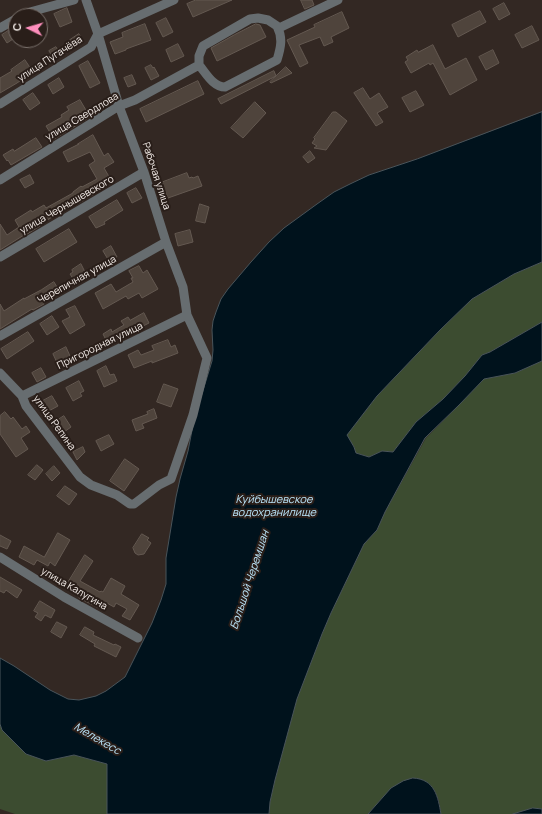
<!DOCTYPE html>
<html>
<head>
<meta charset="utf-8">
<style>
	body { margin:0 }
	#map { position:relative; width:542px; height:814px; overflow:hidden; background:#332823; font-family:Manrope,sans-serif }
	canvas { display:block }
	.north { position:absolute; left:8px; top:8px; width:40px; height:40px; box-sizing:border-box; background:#291e19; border:1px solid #7a716c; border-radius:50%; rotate:275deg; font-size:11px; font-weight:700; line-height:16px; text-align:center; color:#f4ede9 }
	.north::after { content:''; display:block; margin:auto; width:14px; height:18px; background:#fe8ebc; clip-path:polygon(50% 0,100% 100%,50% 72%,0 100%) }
</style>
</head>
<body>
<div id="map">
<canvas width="542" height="814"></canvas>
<div class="north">С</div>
</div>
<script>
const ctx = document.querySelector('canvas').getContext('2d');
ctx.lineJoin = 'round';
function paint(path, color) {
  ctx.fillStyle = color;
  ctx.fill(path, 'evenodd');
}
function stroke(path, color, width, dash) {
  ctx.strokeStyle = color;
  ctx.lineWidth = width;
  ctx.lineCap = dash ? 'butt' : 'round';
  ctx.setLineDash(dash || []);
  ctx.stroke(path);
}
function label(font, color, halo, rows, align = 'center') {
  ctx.font = font + ' Manrope,sans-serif';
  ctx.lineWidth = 4;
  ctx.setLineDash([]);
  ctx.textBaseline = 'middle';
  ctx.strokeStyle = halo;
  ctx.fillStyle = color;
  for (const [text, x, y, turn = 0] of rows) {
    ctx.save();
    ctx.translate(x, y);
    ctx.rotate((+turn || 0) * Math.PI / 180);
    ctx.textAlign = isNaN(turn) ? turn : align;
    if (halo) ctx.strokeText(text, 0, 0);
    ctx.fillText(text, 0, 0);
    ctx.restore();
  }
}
paint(new Path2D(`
	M542 262V322L490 352 482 355 465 376 443 399 416 422 393 452 382 451 369 457 356 453 354 447 346 435 377 396 440 330 472 299 514 274Z
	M542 361V809L533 808 513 814H441L439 801 434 789 382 798 368 814H269L270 802 275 780 297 698 322 634 331 613 364 544 377 530 385 512 426 438 459 405 484 379 515 373Z
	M0 724 2 730 46 761 74 755 107 764V814H15L0 809Z`), '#3c4c30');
const water = new Path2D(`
	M542 112V262L514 274 472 299 440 330 377 396 347 435 354 447 356 453 369 457 382 451 393 452 416 422 443 399 465 376 482 355 490 352 542 322V361L515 373 484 379 459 405 425 438 385 512 377 530 364 544 331 613 322 634 297 699 275 780 270 802 269 814H107V764L74 755 46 761 26 754 2 730 0 724V658L14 666 50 690 68 699 79 700 96 696 106 691 125 677 152 623 161 600 166 584V558L176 497 180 479 188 451 194 420 212 361 213 350 212 330 213 321 216 312 221 299 228 289 251 262 269 242 284 228 317 204 334 192 350 184 369 175 417 159Z
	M413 778C435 779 438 797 441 814H368L391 788 403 781Z
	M533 808 542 809V814H513Z`);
paint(water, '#00121c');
stroke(water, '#49545a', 1);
const building = new Path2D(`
	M196 0H232L193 17 187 4Z
	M301 0H312L314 5 305 9Z
	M504 3 510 14 499 20 493 9Z
	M67 8 72 22 60 27 54 14Z
	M480 11 486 22 458 37 452 25Z
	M342 12 349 28 331 37 333 42 324 46 320 37 299 45 308 63 300 67 287 40 315 27 314 25Z
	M166 18 173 32 163 37 156 23Z
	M145 24 151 40 126 49V50L115 54 110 42 123 37 122 33Z
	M256 24 260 25 266 37 217 61 211 48 234 35Z
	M16 26V37L7 43 2 35Z
	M532 26 539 40 522 48 515 35Z
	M79 34 83 41 74 46 70 40Z
	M178 44 184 56 171 62 166 50Z
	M433 45 445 69 466 58 477 80 450 95 433 63 430 65 429 63 411 73 405 62 408 60 406 57 417 50 418 52Z
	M56 47 61 55 54 59 49 51Z
	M493 50 499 63 486 70 479 57Z
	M25 60 33 72 17 83 0 93V78L12 71 11 70Z
	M88 61 100 83 90 88 79 66Z
	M151 65 153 68 154 67 159 76 151 80 145 68Z
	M286 67 292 73 271 83 270 82Z
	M274 71 276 76 221 104 218 99Z
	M132 75 136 84 128 87 124 78Z
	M59 78 64 87 53 94 48 85Z
	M198 81 204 94 146 122 140 109Z
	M363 88 370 99 379 93 388 107 377 113 383 122 376 126 354 93Z
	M416 91 424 105 410 112 402 98Z
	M33 93 40 103 30 110 23 100Z
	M80 100 90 117 54 139 46 126 62 117 61 115 69 110 67 107Z
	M255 102 266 113 243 138 231 128Z
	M333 112H336L347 121 326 150 314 148 317 146 312 143 315 139 314 138Z
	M93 135 104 156 108 153 114 162 104 168 111 180 98 188 99 191 79 203V201L61 212V211L40 225V226L24 236V235L0 250V224L7 235 19 227 15 220 31 210 32 212 44 205 46 208 73 193V192L81 186 82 187 97 179 89 165 95 161 90 152 68 162 63 152 79 144H78Z
	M36 138 42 147 11 165 8 160 7 161 3 155 13 149 14 151Z
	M310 151 315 158 308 163 303 157Z
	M187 173 189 178 192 177 193 178 198 176 202 186 168 198 165 190 161 192 158 184Z
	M30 175 34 183 25 188 20 180Z
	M136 188 142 198 132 203 127 193Z
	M117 200 123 210 104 222 105 224 96 228 89 217Z
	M200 204 209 207 205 223 196 221Z
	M69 229 77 242 44 262 36 249Z
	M190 230 193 242 178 246 175 234Z
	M111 246 117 257 109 261 103 251Z
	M81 264 87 276 75 282 70 274 73 272 72 270Z
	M139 266 143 273 147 270 158 289 142 298 139 293 128 299 126 296 103 309 95 293 111 284 116 292 133 282 131 278H133L129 271Z
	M54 282 60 292 43 302 44 304 33 310 32 309 0 329V304L4 311 24 298V299L41 290Z
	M75 306 85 325 70 334 62 321 70 317 66 310Z
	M144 313 149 323 108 344 103 334 111 329 112 332 124 325 121 321 128 317 130 320Z
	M52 316 59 327 47 335 40 324Z
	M28 332 34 341 7 359 1 349Z
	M168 340 171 347 175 345 178 353 152 363V361L134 368 128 355 138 350 141 355 154 350 152 346Z
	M66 347 70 356 66 358 70 364 60 369 53 354Z
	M106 366 110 375 114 374 117 381 104 387 97 371Z
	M41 368 46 377 37 382 32 373Z
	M79 381 84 391 80 393 82 396 73 401 66 388Z
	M164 384 178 389 171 407 157 402Z
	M52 396 58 406 45 413 39 403Z
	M154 409 157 418 142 424 144 428 136 431 132 420 148 414 147 412Z
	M5 412 11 419 13 417 22 429 26 426 30 432 21 438 28 449 16 457 0 434V416Z
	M64 416 71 427 60 435 52 424Z
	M109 435 114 444 101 451 96 441Z
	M83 447 85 452 77 460 73 452Z
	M125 459 139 469 124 491 110 481Z
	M37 465 43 470 35 480 28 475Z
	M54 466 60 473 52 481 46 474Z
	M65 486 77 494 69 505 57 496Z
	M58 533 70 540 55 566 50 562 48 566 37 560 34 565 19 557 24 546 44 557Z
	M142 534 149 538 147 540 151 543 144 554 138 555 135 553 133 548Z
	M0 535 11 541 7 549 0 546Z
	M85 555 93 561 80 581 100 592 101 591 103 592 111 578 125 586 121 594 139 605 130 620 122 616 127 609 116 603 114 607 105 602 101 609 79 598 80 595 66 586Z
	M0 577 22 590 17 598 6 590 4 593 0 591Z
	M40 601 55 610 51 618 45 615 41 621 35 617 38 613 34 611Z
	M57 622 67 627 61 638 51 632Z
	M85 627 94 632 93 635 114 645 115 644 121 647 116 657 94 646 95 644 80 635Z`);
paint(building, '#4f443c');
stroke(building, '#645951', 1);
stroke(new Path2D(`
	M21 16 30 12 74 0
	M258 18 268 20 277 26C283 38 281 47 277 60L225 87C213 87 206 73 199 65V56L203 46 250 19Z
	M0 28 16 19
	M279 28 338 0
	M0 104 91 47 98 34 174 0
	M0 180 119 106 135 100 199 65
	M0 257 144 172
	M0 336 166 242
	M0 373 22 396 26 406 80 477 91 485 117 495 130 504H134L159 485 171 479 193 415 207 358 187 315 183 287 166 242 144 172 119 106 98 34 86 0
	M22 396 187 315
	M0 557 64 597 138 638`), '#676d70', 9);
label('10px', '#f4ede9', '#291e19', [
	["улица Пугачёва",50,59,-33],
	["улица Свердлова",82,117,-31],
	["Рабочая улица",156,176,72],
	["улица Чернышевского",67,205,-30],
	["Черепичная улица",77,280,-29],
	["Пригородная улица",100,346,-26],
	["улица Репина",54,423,54],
	["улица Калугина",74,589,30]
]);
label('italic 11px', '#bae4f9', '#291e19', [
	["Куйбышевское",274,500],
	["водохранилище",274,513],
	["Большой Черемшан",250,580,-72],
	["Мелекесс",97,739,30]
]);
</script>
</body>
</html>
